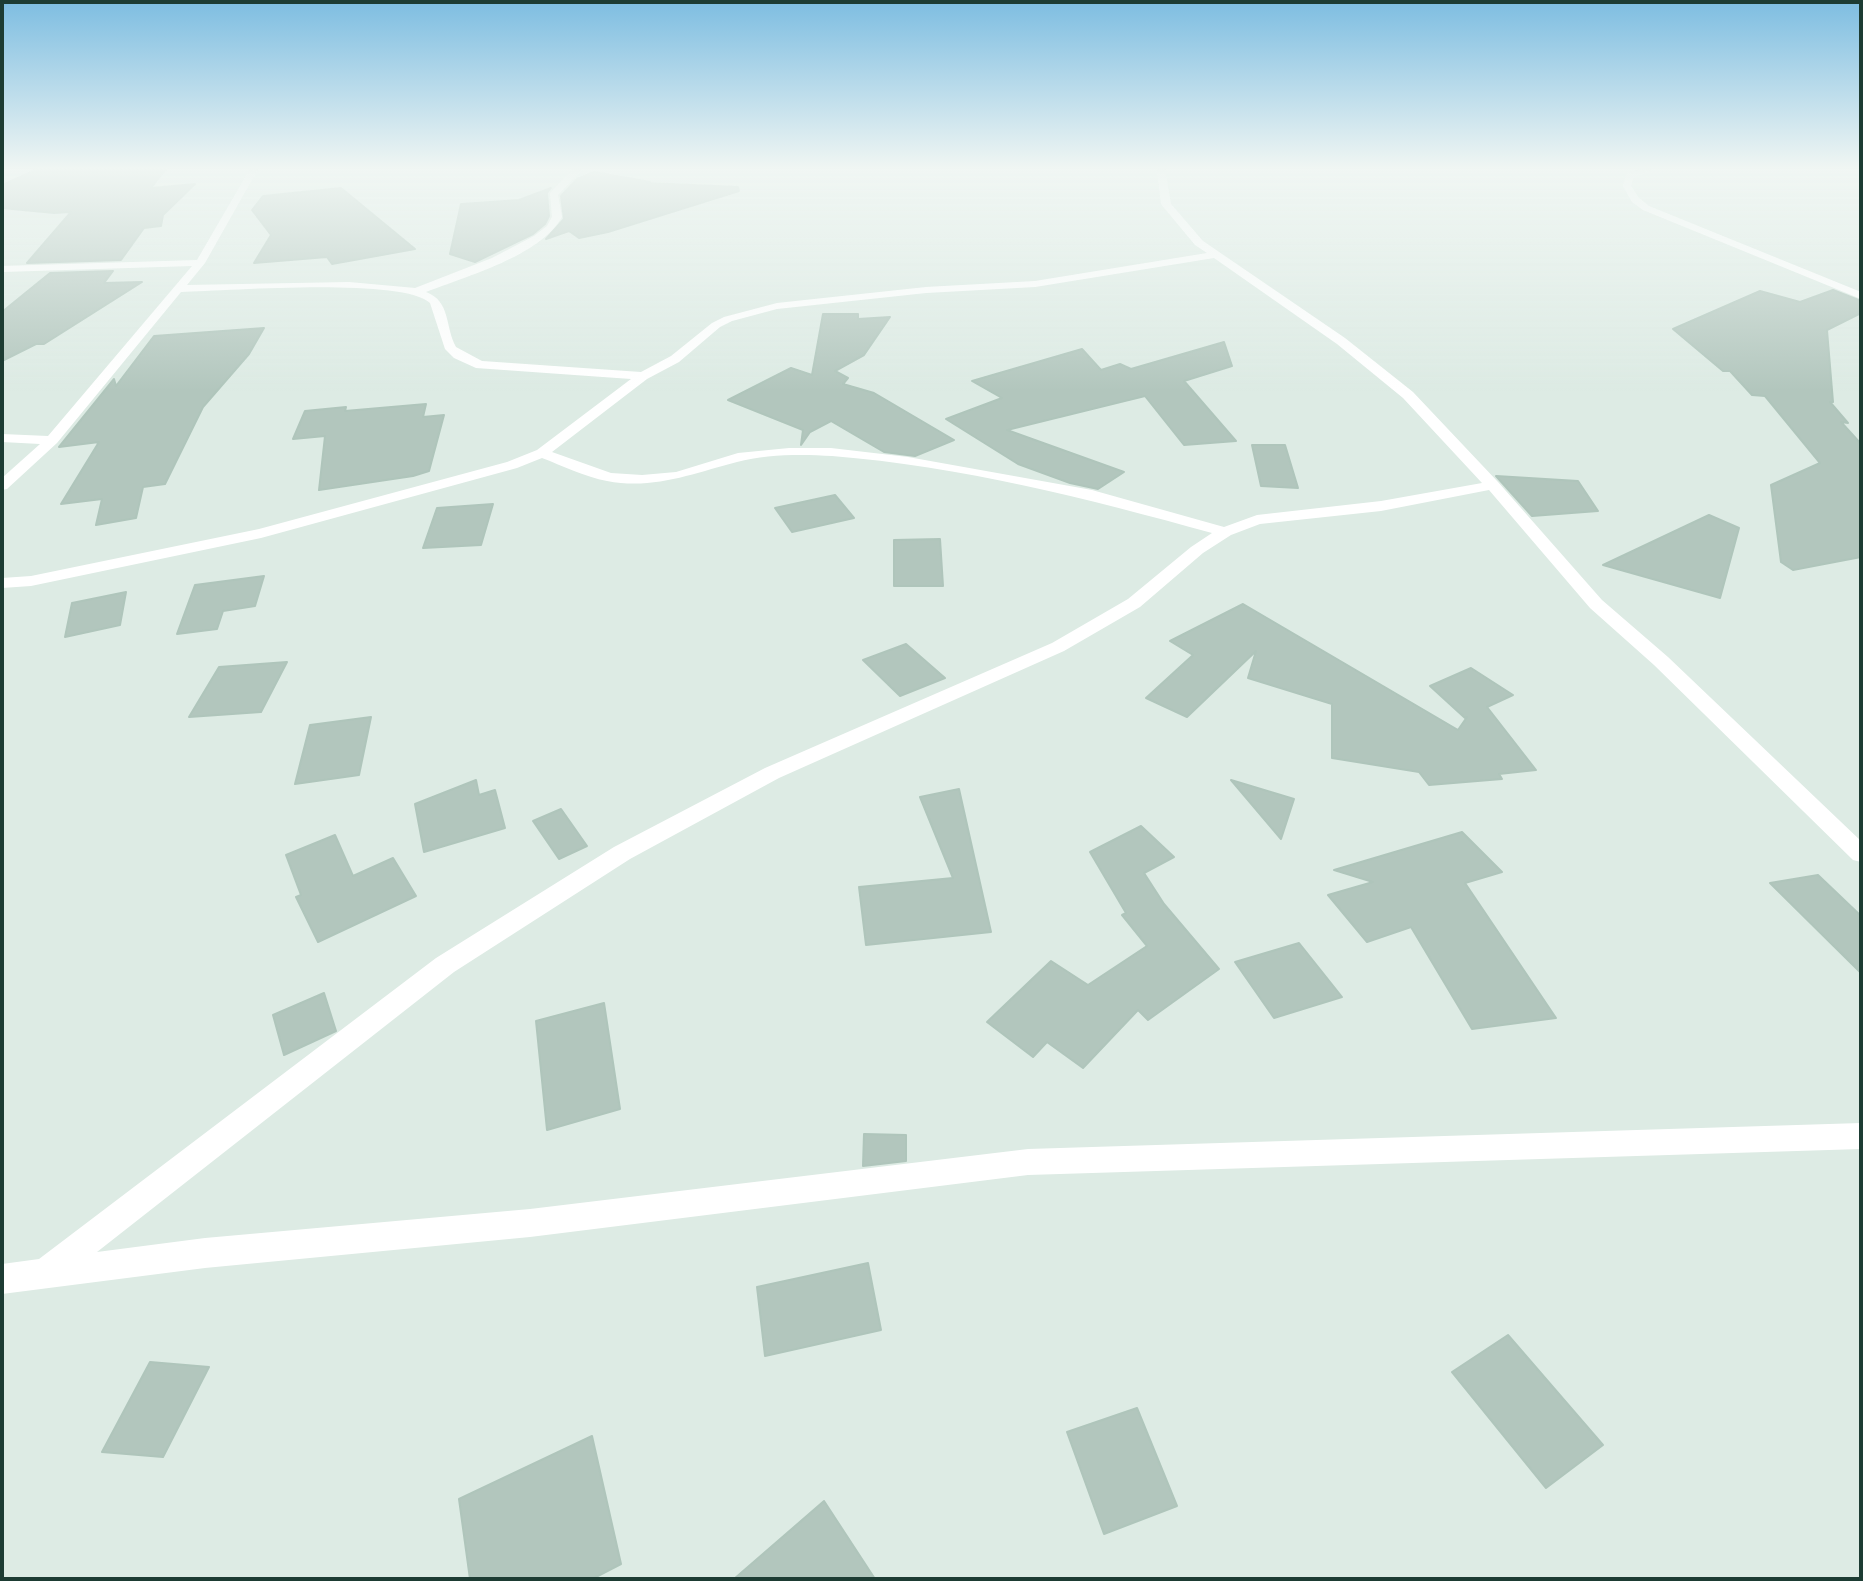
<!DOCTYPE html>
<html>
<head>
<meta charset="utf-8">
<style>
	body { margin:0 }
	#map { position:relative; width:1863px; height:1581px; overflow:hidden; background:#ddebe4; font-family:Lato,sans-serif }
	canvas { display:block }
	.frame { position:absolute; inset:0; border:4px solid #1d3c33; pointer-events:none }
</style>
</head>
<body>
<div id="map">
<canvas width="1863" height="1581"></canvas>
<div class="frame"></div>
</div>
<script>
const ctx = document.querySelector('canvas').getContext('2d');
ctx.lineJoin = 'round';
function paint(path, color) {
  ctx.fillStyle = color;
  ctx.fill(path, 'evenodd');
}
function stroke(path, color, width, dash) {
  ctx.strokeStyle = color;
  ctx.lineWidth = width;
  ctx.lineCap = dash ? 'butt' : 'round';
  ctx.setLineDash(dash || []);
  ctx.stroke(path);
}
const building = new Path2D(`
	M38 169H166L151 188 195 184 163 215 161 226 144 228 121 260 27 263 71 212 54 213 2 208V185Z
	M594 172 650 182 648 183 738 187 739 191 608 232 579 238 569 231 546 239 564 219 561 196 577 179Z
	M341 188 415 249 332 264 327 257 254 263 271 235 252 210 263 196Z
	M551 188 547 193 549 216 545 224 533 234 475 262 450 254 461 204 519 200Z
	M113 271 104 283 142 282 44 344H36L2 361V312L50 273Z
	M1833 290 1861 301V313L1827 330 1833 402H1830L1848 423 1841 422 1861 444V557L1793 570 1781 562 1771 485 1820 463 1765 396 1752 395 1730 371H1723L1673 329 1760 291 1800 302Z
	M823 314H858V319L890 317 864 355 835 371 848 378 843 384 874 393 954 440 915 456 884 452 831 421 810 432 801 445 803 430 728 400 791 368 812 375Z
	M264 328 249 354 203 407 165 484 143 487 136 518 96 525 102 499 61 504 99 442 59 447 114 379 116 386 154 336Z
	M1224 342 1232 366 1184 381 1236 441 1184 445 1145 396 1007 430 1124 472 1098 489 1070 483 1018 464 946 419 1002 398 972 381 1082 349 1101 370 1120 364 1131 369Z
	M426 404 423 417 444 415 429 471 413 476 319 490 325 436 293 439 305 411 346 407 345 411Z
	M1252 445H1285L1298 488 1261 486Z
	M1496 476 1578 481 1598 511 1532 516Z
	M835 495 854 518 792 532 775 508Z
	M493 504 481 545 423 548 437 508Z
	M1709 515 1739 528 1720 598 1603 565Z
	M940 539 943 586H894V540Z
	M264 576 255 606 223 611 217 629 177 634 195 585Z
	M126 592 120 625 65 637 72 603Z
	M1243 604 1458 730 1467 717 1465 718 1430 686 1471 668 1513 695 1487 707 1536 770 1499 774 1502 779 1429 785 1419 772 1332 758V704L1248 678 1256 651 1187 717 1146 698 1193 655 1170 641Z
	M906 644 945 678 900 696 863 660Z
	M287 662 261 712 189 717 219 667Z
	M371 717 359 775 295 784 310 725Z
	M476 780 479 795 495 790 505 828 424 852 415 804Z
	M1231 780 1294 799 1281 839Z
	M959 789 991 932 866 945 859 887 953 878 920 797Z
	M561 809 587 846 559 859 533 821Z
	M1141 826 1174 857 1144 873 1164 904 1219 969 1148 1020 1138 1010 1083 1068 1047 1042 1033 1057 987 1022 1051 961 1088 985 1147 946 1122 915 1126 913 1090 852Z
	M1462 832 1502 872 1465 883 1556 1018 1472 1029 1411 927 1367 942 1328 895 1373 882 1334 870Z
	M335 835 353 876 393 858 416 896 318 942 296 897 301 895 286 855Z
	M1818 875 1861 916V973L1770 883Z
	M1299 943 1342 997 1274 1018 1235 962Z
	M324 993 336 1031 284 1055 273 1015Z
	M604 1003 620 1109 547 1130 536 1021Z
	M864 1134 906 1135V1161L863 1166Z
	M868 1263 881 1330 765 1356 757 1287Z
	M1508 1335 1603 1445 1546 1488 1452 1372Z
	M150 1362 209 1367 163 1457 102 1452Z
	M1137 1408 1177 1506 1104 1534 1067 1432Z
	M592 1436 621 1564 592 1579H470L459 1499Z
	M824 1501 875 1579H734Z`);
paint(building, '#b2c6bd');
stroke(building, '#afc5bb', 2);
paint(new Path2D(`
	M250 169H258L205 263 187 285 349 282 415 288 492 258 534 236 547 226 552 217 550 193 573 169H582L558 195 562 217C540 256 467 276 426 292 451 301 445 328 456 347L482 361 641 372 671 356 712 323 724 317 777 303 926 287 1035 281 1207 253 1195 245 1161 204 1157 169H1165L1171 204 1203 241 1345 338 1413 392 1498 482 1602 600 1668 657 1861 841V862L1853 860 1654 665 1590 608 1489 490 1381 511 1260 524 1231 535 1203 553 1140 607 1064 651 779 778 630 859 454 972 97 1252 205 1238 530 1209 1028 1149 1861 1123V1149L1028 1175 530 1237 205 1268 2 1294V1264L39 1259 436 958 614 847 765 768 1052 643 1128 599 1191 547 1212 533C1089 499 960 466 832 456 803 454 766 454 737 462 694 473 654 490 607 481 585 477 563 466 542 458L517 468 261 538 31 586 2 588V578L31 576 259 529 507 462 537 450 631 379 476 368 454 358 445 349 430 303C402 277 226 291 181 292L57 443 7 489 2 490V478L40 444 2 442V434L48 436 192 266 2 272V266L197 260ZM1214 258 1337 344 1403 398 1482 483 1381 501 1257 515 1224 527 1092 490 908 457 831 448H789L738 453 676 472 642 475 611 473 552 452 647 379 679 362 720 327 732 321 777 309 926 293 1035 287Z
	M1640 169H1652L1633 178 1631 186 1639 198 1649 206 1861 292V299L1643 210 1632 202 1623 186 1626 175Z`), '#fff');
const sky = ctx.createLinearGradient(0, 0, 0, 391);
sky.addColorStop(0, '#7dbde1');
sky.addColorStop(0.43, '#f0f6f3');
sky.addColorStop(1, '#f0f6f300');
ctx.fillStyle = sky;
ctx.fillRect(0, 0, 1863, 391);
</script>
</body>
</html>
